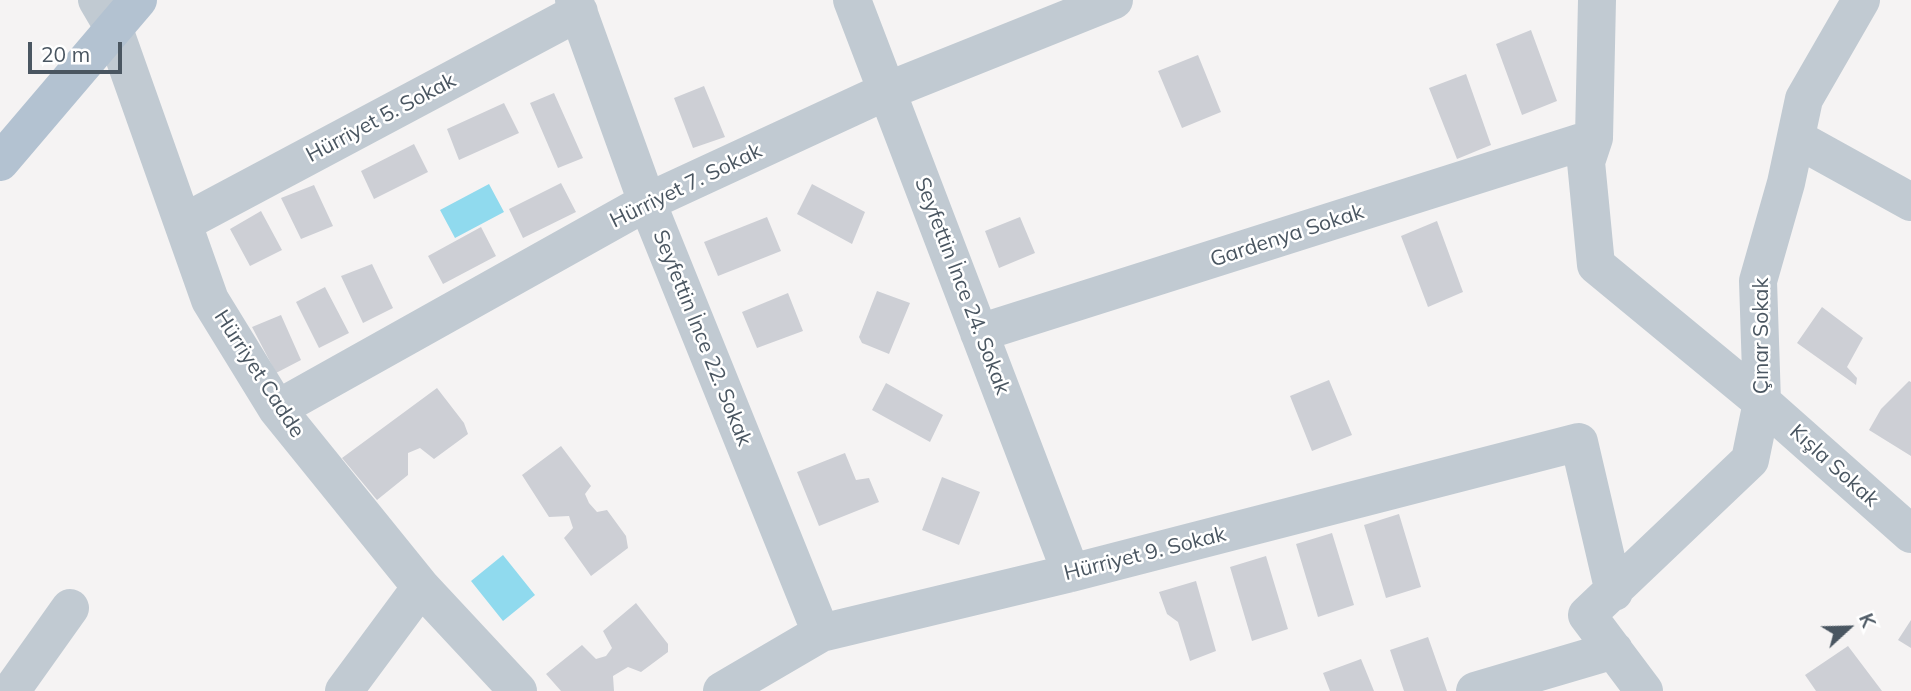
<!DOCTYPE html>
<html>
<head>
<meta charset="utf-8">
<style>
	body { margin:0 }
	#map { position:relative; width:1911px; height:691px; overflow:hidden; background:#f5f3f3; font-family:Mulish,sans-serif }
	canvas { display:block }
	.north { position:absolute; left:1813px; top:593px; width:70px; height:70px; -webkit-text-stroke:5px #fff; paint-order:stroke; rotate:68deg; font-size:19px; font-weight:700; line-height:28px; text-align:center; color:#4a5661 }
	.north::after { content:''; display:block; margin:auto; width:24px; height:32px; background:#4a5661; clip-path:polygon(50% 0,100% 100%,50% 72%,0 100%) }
	.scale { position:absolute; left:28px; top:42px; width:94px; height:32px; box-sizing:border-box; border:4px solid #4a5661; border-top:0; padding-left:9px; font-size:21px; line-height:24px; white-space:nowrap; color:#4a5661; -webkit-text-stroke:5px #fff; paint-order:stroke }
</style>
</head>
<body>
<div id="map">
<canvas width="1911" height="691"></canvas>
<div class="north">K</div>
<div class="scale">20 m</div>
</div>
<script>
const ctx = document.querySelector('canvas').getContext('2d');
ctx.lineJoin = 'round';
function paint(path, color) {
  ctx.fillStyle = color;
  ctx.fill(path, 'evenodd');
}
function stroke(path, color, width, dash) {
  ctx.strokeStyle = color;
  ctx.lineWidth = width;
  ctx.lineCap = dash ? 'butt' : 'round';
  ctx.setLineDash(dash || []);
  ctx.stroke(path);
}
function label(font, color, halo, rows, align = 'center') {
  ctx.font = font + ' Mulish,sans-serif';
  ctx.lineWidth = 5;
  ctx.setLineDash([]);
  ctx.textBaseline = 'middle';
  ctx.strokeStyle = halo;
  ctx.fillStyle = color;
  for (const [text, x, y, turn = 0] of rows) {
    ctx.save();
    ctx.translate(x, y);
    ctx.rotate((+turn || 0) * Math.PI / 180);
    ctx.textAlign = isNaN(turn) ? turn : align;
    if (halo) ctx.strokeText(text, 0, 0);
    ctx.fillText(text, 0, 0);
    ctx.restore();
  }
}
paint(new Path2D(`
	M489 184 504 212 455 238 440 210Z
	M503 555 535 595 503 621 471 581Z`), '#90daee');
paint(new Path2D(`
	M1531 30 1557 101 1522 115 1496 44Z
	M1198 55 1221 112 1182 128 1158 71Z
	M1466 74 1491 145 1457 159 1429 88Z
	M704 86 725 137 693 148 674 98Z
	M554 93 583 158 558 168 530 103Z
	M504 103 519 133 459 160 447 129Z
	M414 144 428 172 374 199 361 171Z
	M561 183 576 212 523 238 509 209Z
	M812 184 865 212 852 244 797 214Z
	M314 185 333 226 301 239 281 198Z
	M261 211 282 250 250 266 230 229Z
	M767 217 781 251 718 276 704 242Z
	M1020 217 1035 253 999 268 985 231Z
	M1437 221 1463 292 1428 307 1401 236Z
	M481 227 496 256 443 284 428 256Z
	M372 264 393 308 363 323 341 276Z
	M325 287 349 333 319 348 296 302Z
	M877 291 910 303 889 354 862 343 859 337Z
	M788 293 803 331 757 348 742 312Z
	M1822 307 1863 338 1847 367 1857 378 1856 385 1797 343Z
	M281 315 301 360 276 373 252 327Z
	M1329 380 1352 435 1312 451 1290 396Z
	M1909 381 1911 382V456L1869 430 1881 409Z
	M886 383 943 415 930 442 872 410Z
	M437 388 464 423 468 434 434 459 420 448 408 453V475L377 500 342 458Z
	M561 446 591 486 585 494 589 503 597 512 607 510 626 536 628 548 591 576 564 538 573 528 569 516 549 517 522 475Z
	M845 453 856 480 869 478 879 502 819 526 797 472Z
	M942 477 980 492 959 545 922 530Z
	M1399 514 1421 587 1386 598 1364 525Z
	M1332 533 1354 605 1318 617 1296 544Z
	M1266 556 1288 629 1252 641 1230 567Z
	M1196 581 1216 651 1190 661 1178 622 1167 614 1159 592Z
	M636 603 668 644V652L641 672 628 667 613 676 614 691H561L546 674 582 645 596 659 606 656 612 648 603 631Z
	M1911 620V648L1898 640Z
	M1428 637 1447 691H1404L1390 650Z
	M1848 646 1882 691H1816L1805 675Z
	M1361 659 1374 691H1330L1323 673Z`), '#cdcfd5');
stroke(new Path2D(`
	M97 0 114 29 210 300 277 409 421 587 518 691
	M574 0 647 202 821 633
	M852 0 1071 573
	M1597 0 1594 138 1586 162 1596 265 1762 402 1911 534
	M1797 139 1911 202
	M183 223 579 12
	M979 333 1594 138
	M277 409 647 202 887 91 1114 0
	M11 691 70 608
	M344 691 421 587
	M722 691 821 633 1071 573 1579 442 1614 592
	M1475 691 1614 650
	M1644 691 1587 615 1750 460 1762 402 1758 281 1786 183 1804 99 1861 0`), '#c1cad2', 38);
stroke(new Path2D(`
	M0 162 138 0`), '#b3c2d1', 38);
label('21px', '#4a5661', '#fff', [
	["Hürriyet 5. Sokak",381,118,-28],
	["Hürriyet 7. Sokak",686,186,-26],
	["Gardenya Sokak",1287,236,-18],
	["Seyfettin İnce 24. Sokak",962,286,69],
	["Çınar Sokak",1762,336,-90],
	["Seyfettin İnce 22. Sokak",702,338,68],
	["Hürriyet Cadde",259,374,57],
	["Kışla Sokak",1834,466,42],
	["Hürriyet 9. Sokak",1145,554,-14]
]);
</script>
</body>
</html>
